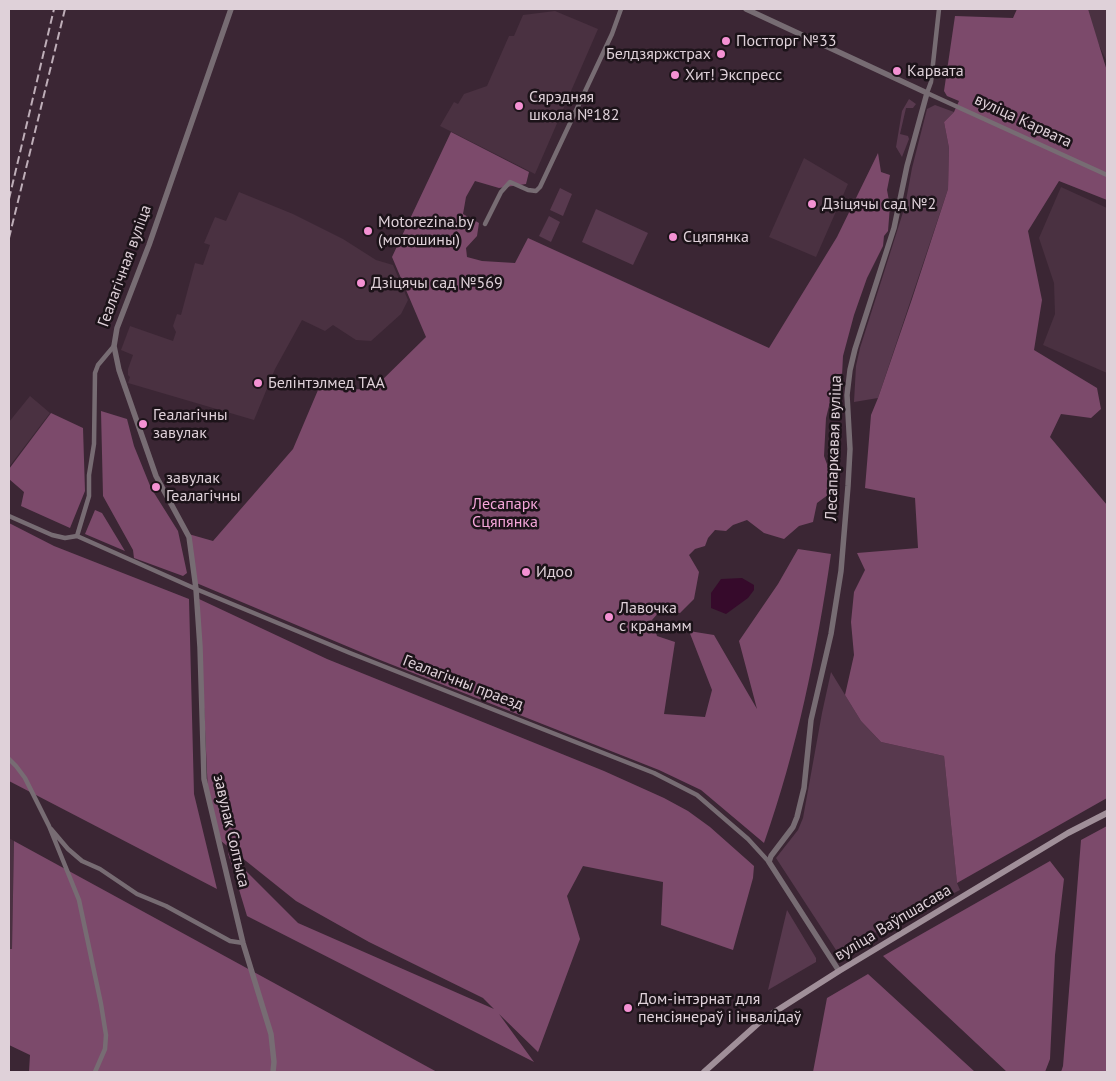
<!DOCTYPE html>
<html>
<head>
<meta charset="utf-8">
<style>
	body { margin:0 }
	#map { position:relative; width:1116px; height:1081px; overflow:hidden; background:#3b2634; font-family:"PT Sans",sans-serif }
	canvas { display:block }
	.frame { position:absolute; inset:0; border:10px solid #dfd1d9; pointer-events:none }
</style>
</head>
<body>
<div id="map">
<canvas width="1116" height="1081"></canvas>
<div class="frame"></div>
</div>
<script>
const ctx = document.querySelector('canvas').getContext('2d');
ctx.lineJoin = 'round';
function paint(path, color) {
  ctx.fillStyle = color;
  ctx.fill(path, 'evenodd');
}
function stroke(path, color, width, dash) {
  ctx.strokeStyle = color;
  ctx.lineWidth = width;
  ctx.lineCap = dash ? 'butt' : 'round';
  ctx.setLineDash(dash || []);
  ctx.stroke(path);
}
function label(font, color, halo, rows, align = 'center') {
  ctx.font = font + ' "PT Sans",sans-serif';
  ctx.lineWidth = 5;
  ctx.setLineDash([]);
  ctx.textBaseline = 'middle';
  ctx.strokeStyle = halo;
  ctx.fillStyle = color;
  for (const [text, x, y, turn = 0] of rows) {
    ctx.save();
    ctx.translate(x, y);
    ctx.rotate((+turn || 0) * Math.PI / 180);
    ctx.textAlign = isNaN(turn) ? turn : align;
    if (halo) ctx.strokeText(text, 0, 0);
    ctx.fillText(text, 0, 0);
    ctx.restore();
  }
}
paint(new Path2D(`
	M1082 9H1107V62Z
	M555 11 598 29 535 174 440 126 454 102 458 104 464 94 487 86 509 36H514L523 15Z
	M804 158 848 184 816 257 769 237Z
	M1061 187 1107 208V373L1043 345 1055 314 1054 283 1039 238Z
	M239 192 293 214 343 239 376 260 393 265 408 300 401 314 371 341 356 340 333 325 325 331 302 320 275 369 254 420 128 383 130 377 128 375V369L133 355 121 350 130 326 173 341 176 332 173 326 177 314 181 315 195 263 203 265 210 245 204 243 215 217 226 221Z
	M30 396 50 413 9 467V422Z
	M9 838 14 841 12 950 9 948Z`), '#4a3141');
paint(new Path2D(`
	M909 99 916 104 913 108H906L900 134 908 136 909 139 902 157 896 147 902 111Z
	M935 105 954 112 944 122 949 148 948 189 878 398 854 402 856 366 860 348 905 206 912 168 927 109Z
	M560 188 572 194 563 216 550 210Z
	M596 209 648 233 633 265 582 242Z
	M549 216 560 222 551 242 539 236Z
	M831 672 861 721 881 742 944 756 957 883 960 890 843 949 836 950 776 858 798 830 803 818 822 713Z
	M787 910 816 958V962L768 990Z`), '#58394e');
paint(new Path2D(`
	M1017 9H1088L1107 71V200L1059 181 1028 231 1042 300 1034 350 1097 388 1101 409 1091 418 1061 414 1050 437 1107 505V798L957 883 944 756 881 742 861 721 845 695 854 655 851 622 854 592 865 570 857 553 918 548 915 498 865 488 871 415 878 398 912 299 948 189 949 148 944 122 954 112 959 101 947 96 944 91 955 16 1013 18Z
	M451 132 529 172 526 184 499 188 475 181 466 197 463 214 479 223 477 236 466 248 467 257 482 261 515 263 528 238 769 348 837 237 878 153 881 172 890 175 887 190 890 206 888 231 884 236 883 246 867 278 854 315 843 356 841 395 831 398 826 418 824 456 836 489 817 503 813 522 799 526 784 539 764 533 747 520 733 525 726 531 715 530 708 538 705 546 695 549 689 555 699 572 694 599 680 613 659 612 652 620 657 636 675 642 664 714 705 717 712 690 689 631 714 635 757 709 739 641 778 584 798 549 831 554C817 651 797 750 764 843L701 790 659 770 375 658 194 582 190 545 185 533 213 541 293 449 318 390 373 389 426 337 392 257Z
	M101 411 127 419 134 446 151 488 178 531 187 573 183 576 134 558 133 550 103 496Z
	M51 413 83 428 85 491 70 528 21 506 24 492 9 479V469Z
	M95 510 102 513 125 551 85 534Z
	M9 523 54 546 189 599 194 794 217 889 9 781Z
	M199 599 327 659 604 771 664 798 688 811 710 827 754 866 753 878 733 950 661 925 663 882 583 866 567 896 580 939 538 1052 499 1014 534 1062 247 916 228 853 298 923 494 1009 483 998 369 942 296 901 216 837 208 794Z
	M1107 826V1072H1061L1063 1066 1081 840Z
	M14 841 437 1072H29L30 1055 9 1045V949H12Z
	M1050 861 1064 879 1055 955 1050 1059 1045 1072H1007L883 956Z
	M868 974 975 1072H813L827 998Z`), '#7c4a6b');
paint(new Path2D(`
	M742 578 754 585V590L748 598 726 614 711 608V593L721 579Z`), '#360a2b');
stroke(new Path2D(`
	M939 9 931 82 927 93 1107 175
	M485 224 501 192 510 182 528 190 536 191 540 187 612 34 621 9
	M9 516 52 535 65 538 77 536 196 589 350 653 654 773 697 795 748 839 769 862
	M77 536 89 496V475L94 444 95 373 98 365 114 346
	M9 759 16 766 25 778 49 826 79 900 101 1004 106 1035 105 1049 95 1072
	M51 829 68 849 82 861 100 869 137 894 166 906 230 941 243 943`), '#776c73', 4.5);
stroke(new Path2D(`
	M231 9 149 245 117 328 114 346 119 370 156 476 189 537 196 589 200 647 204 779 243 943 271 1034 274 1062 273 1072
	M746 9 927 93 907 166 894 228 855 349 850 370 847 395 850 449 848 486 841 571 831 634 811 720 804 788 797 817 793 827 771 856 769 862 839 971`), '#776c73', 5.5);
stroke(new Path2D(`
	M704 1072 762 1020 839 971 1068 833 1107 813`), '#a08f99', 6);
stroke(new Path2D(`
	M9 199 54 9
	M9 238 65 9`), '#beaeb8', 2, [8, 4]);
for (const [x, y, r, color] of [
	[726,41,5,"#f491d3"],
	[721,54,5,"#f491d3"],
	[897,71,5,"#f491d3"],
	[675,75,5,"#f491d3"],
	[519,106,5,"#f491d3"],
	[812,204,5,"#f491d3"],
	[368,231,5,"#f491d3"],
	[673,237,5,"#f491d3"],
	[361,283,5,"#f491d3"],
	[258,383,5,"#f491d3"],
	[143,424,5,"#f491d3"],
	[156,487,5,"#f491d3"],
	[526,572,5,"#f491d3"],
	[609,617,5,"#f491d3"],
	[628,1008,5,"#f491d3"]
]) {
  const dot = new Path2D();
  dot.arc(x, y, r, 0, 2 * Math.PI);
  ctx.fillStyle = color;
  ctx.fill(dot);
  stroke(dot, '#1c1319', 2);
}
label('16px', '#dfd1d9', '#1c1319', [
	["Постторг №33",736,41],
	["Белдзяржстрах",711,54,"right"],
	["Карвата",907,71],
	["Хит! Экспресс",685,75],
	["Сярэдняя",529,97],
	["школа №182",529,115],
	["Дзіцячы сад №2",822,204],
	["Motorezina.by",378,222],
	["(мотошины)",378,240],
	["Сцяпянка",683,237],
	["Дзіцячы сад №569",371,283],
	["Белінтэлмед ТАА",268,383],
	["Геалагічны",153,415],
	["завулак",153,433],
	["завулак",166,478],
	["Геалагічны",166,496],
	["Идоо",536,572],
	["Лавочка",619,608],
	["с кранамм",619,626],
	["Дом-інтэрнат для",638,999],
	["пенсіянераў і інвалідаў",638,1017]
], 'left');
label('16px', '#dfd1d9', '#1c1319', [
	["вуліца Карвата",1023,121,25],
	["Геалагічная вуліца",125,266,-70],
	["Лесапаркавая вуліца",834,448,-88],
	["Геалагічны праезд",463,683,21],
	["завулак Солтыса",231,831,77],
	["вуліца Ваўпшасава",893,923,-31]
]);
label('16px', '#f4a5d9', '#1c1319', [
	["Лесапарк",505,504],
	["Сцяпянка",505,522]
]);
</script>
</body>
</html>
